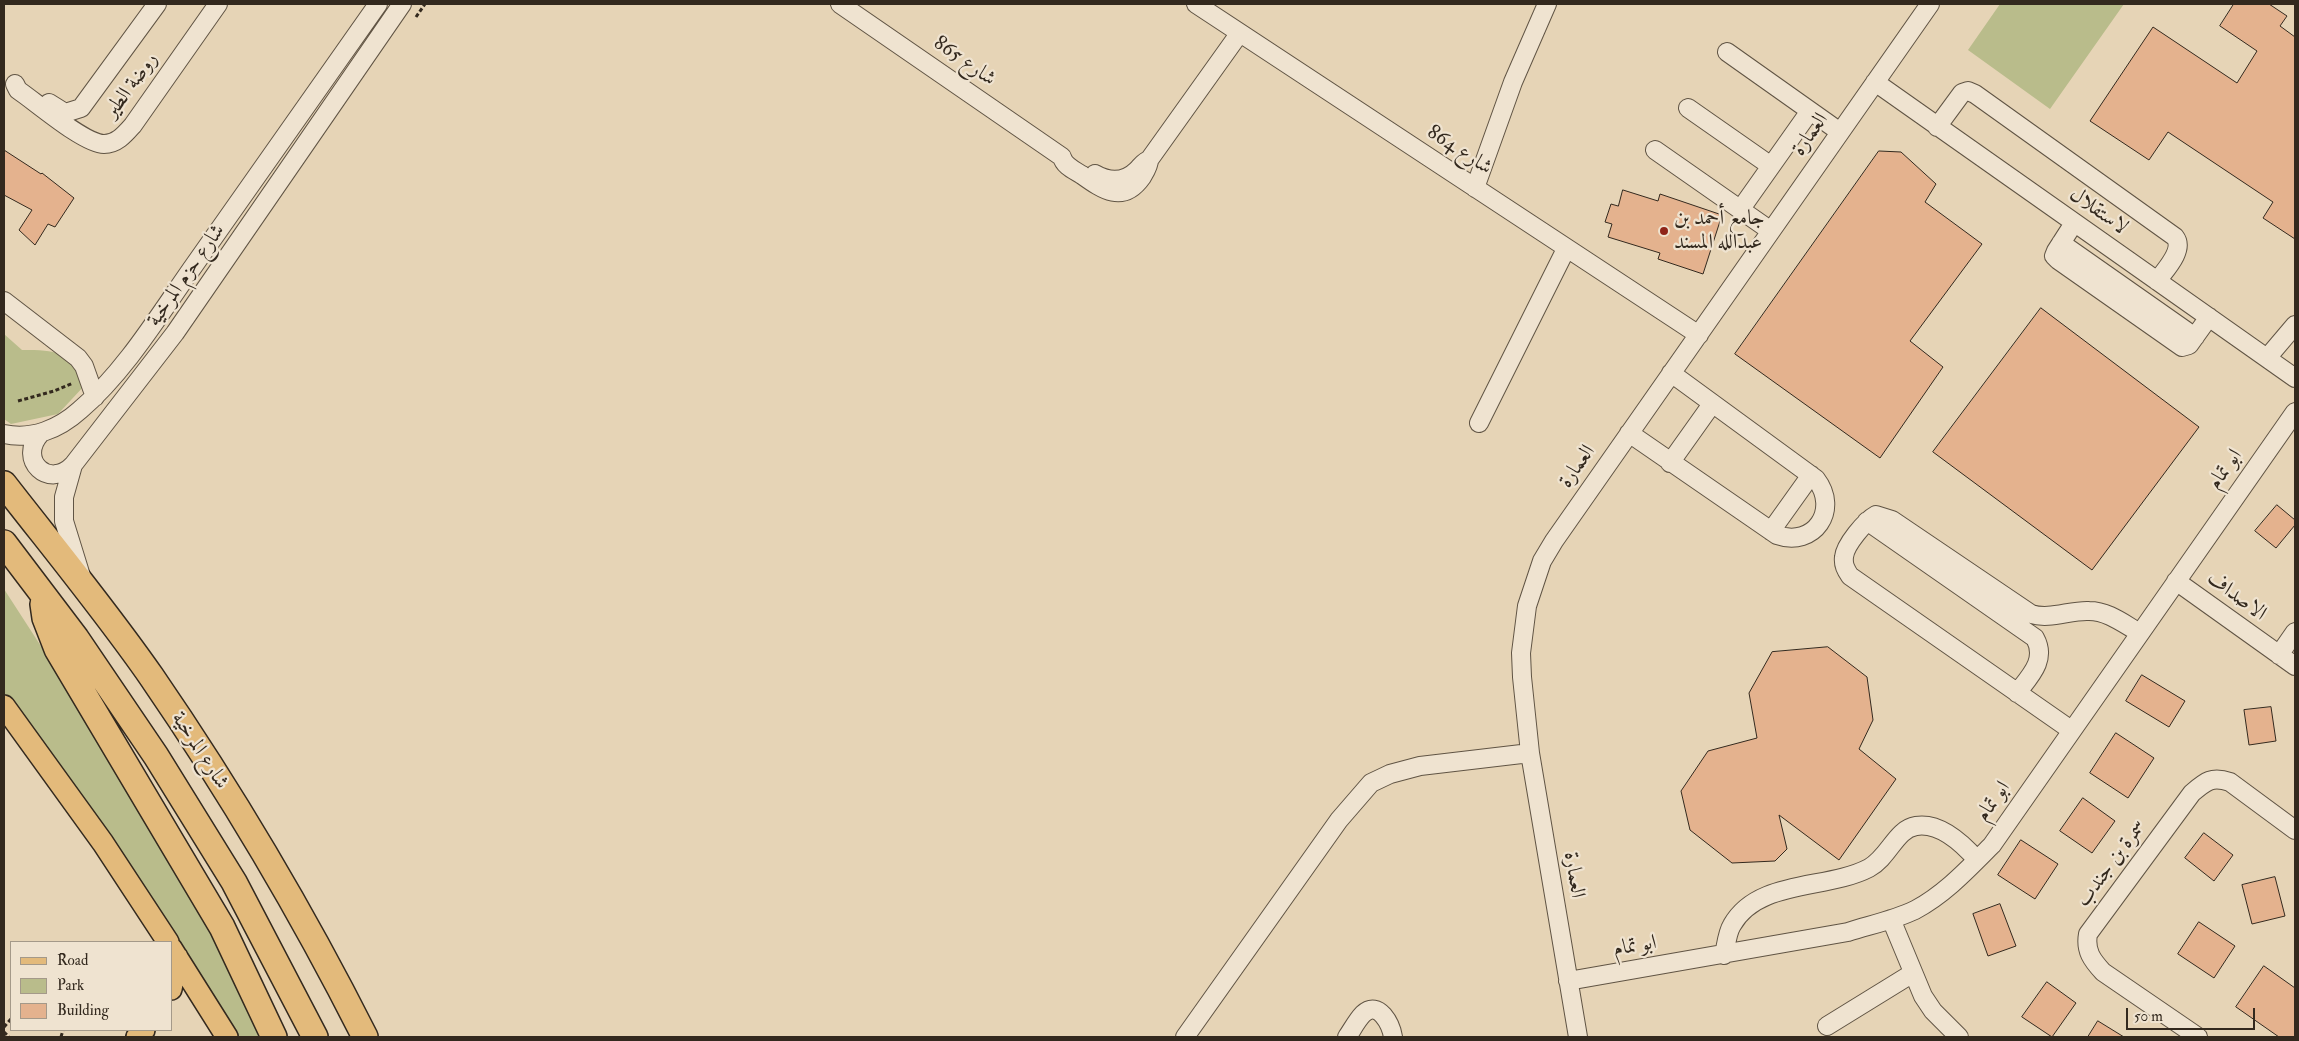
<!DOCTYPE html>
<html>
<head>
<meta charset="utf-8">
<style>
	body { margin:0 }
	#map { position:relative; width:2299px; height:1041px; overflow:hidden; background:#e6d4b6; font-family:"IM FELL Double Pica",serif }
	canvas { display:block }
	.frame { position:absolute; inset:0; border:5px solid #33291e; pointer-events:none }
	.legend { position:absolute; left:10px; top:941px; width:162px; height:90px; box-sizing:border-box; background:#efe3d0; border:1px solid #a49989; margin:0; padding:6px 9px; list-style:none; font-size:15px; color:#33291e }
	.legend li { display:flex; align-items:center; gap:10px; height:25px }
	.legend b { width:25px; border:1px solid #a49989 }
	.scale { position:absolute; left:2126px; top:1008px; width:129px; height:22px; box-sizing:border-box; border:2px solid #33291e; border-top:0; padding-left:6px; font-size:15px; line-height:18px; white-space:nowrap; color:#33291e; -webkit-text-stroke:4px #efe3d0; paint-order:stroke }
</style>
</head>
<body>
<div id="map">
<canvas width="2299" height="1041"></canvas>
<div class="frame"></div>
<ul class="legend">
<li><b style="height:6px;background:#e3ba7b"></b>Road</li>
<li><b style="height:14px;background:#b9bc8b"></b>Park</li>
<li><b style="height:14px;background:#e4b28e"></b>Building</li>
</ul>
<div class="scale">50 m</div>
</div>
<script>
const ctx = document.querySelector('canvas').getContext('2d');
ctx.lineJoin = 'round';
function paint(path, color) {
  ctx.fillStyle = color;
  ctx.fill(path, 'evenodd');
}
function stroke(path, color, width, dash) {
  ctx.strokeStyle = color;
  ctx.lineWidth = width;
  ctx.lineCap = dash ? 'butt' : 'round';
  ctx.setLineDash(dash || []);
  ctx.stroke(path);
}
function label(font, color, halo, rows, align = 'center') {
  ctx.font = font + ' "IM FELL Double Pica",Amiri,serif';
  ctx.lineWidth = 4.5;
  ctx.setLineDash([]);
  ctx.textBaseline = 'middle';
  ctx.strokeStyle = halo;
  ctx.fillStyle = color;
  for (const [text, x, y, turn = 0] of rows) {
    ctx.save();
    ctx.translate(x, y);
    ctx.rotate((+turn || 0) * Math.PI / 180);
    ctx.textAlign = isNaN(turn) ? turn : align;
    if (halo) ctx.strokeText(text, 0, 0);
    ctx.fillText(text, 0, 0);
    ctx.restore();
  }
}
paint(new Path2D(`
	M2000 4H2124L2050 109 1968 50Z
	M4 334 22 350C57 350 69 351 85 385L58 414 11 424 4 419Z
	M4 589 132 787 223 945 264 1037H237L115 846 4 693Z`), '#b9bc8b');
const building = new Path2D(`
	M2234 4H2269L2287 16 2280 26 2295 37V239L2263 218 2273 202 2168 132 2149 160 2090 121 2153 27 2237 83 2257 51 2220 26Z
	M4 150 41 174 42 173 74 198 55 227 48 224 35 245 19 230 32 210 4 195Z
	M1879 151 1901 152 1936 184 1925 202 1982 244 1910 341 1943 367 1880 458 1735 354Z
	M1623 190 1658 201 1660 194 1722 215 1703 274 1658 259 1660 253 1608 237 1612 224 1605 222 1611 204 1618 206Z
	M2041 308 2199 427 2092 570 1933 452Z
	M2277 505 2295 520V525L2276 548 2255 531Z
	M1828 647 1867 677 1873 720 1859 749 1896 779 1839 860 1779 815 1787 849 1775 861 1732 863 1690 830 1681 791 1708 751 1757 738 1749 693 1772 652Z
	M2142 675 2185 701 2169 727 2126 701Z
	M2271 707 2276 741 2249 745 2244 710Z
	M2116 733 2154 758 2128 798 2090 773Z
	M2083 798 2115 821 2092 853 2060 831Z
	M2204 833 2233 855 2214 881 2185 858Z
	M2021 840 2058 864 2035 899 1998 875Z
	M2275 877 2285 916 2252 924 2242 885Z
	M2000 904 2016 946 1988 956 1973 914Z
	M2199 922 2235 946 2214 978 2178 954Z
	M2264 966 2295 988V1037H2279L2236 1007Z
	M2047 982 2076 1003 2052 1037 2022 1017Z
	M2098 1021 2124 1037H2088Z`);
paint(building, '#e4b28e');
stroke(building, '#33291e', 1);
const minor = new Path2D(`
	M840 4 1062 157C1064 166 1074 170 1082 175 1103 190 1123 204 1142 177 1145 172 1149 166 1149 160
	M1196 4 1699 335
	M1727 52 1840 132
	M1875 82 2295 378
	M15 84 18 90C36 102 84 144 104 144 117 144 125 134 133 125L218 4
	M49 103 65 113 81 108 157 4
	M1688 108 1771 166
	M1937 127 1962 93 1968 91 1975 94 2175 237C2185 250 2165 270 2157 281
	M1655 150 1771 231
	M1095 174C1109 182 1124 183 1137 170 1141 166 1144 161 1149 160L1239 34
	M1475 188 1513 82 1547 4
	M1740 210 1810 111
	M2074 223 2056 251 2054 256 2058 260 2182 347 2189 345 2209 317
	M2061 243 2195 337
	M4 301 78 358 84 366 95 397
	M2267 358 2295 325
	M1479 423 1566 249
	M1629 433 1777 535C1814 548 1840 510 1816 479L1671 373
	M4 434C32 440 59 429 80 410 125 372 161 312 195 264 256 177 317 91 378 4
	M40 434C17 460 49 490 73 465
	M1670 463 1712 404
	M1867 521 2035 638C2047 660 2030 676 2017 693
	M1771 531 1811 475
	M81 576 64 521V497L73 465 175 333 402 4
	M2176 581 2295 666
	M2279 655 2295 632
	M2071 730 1850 576C1846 570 1843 565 1844 557 1845 545 1865 521 1876 515L1892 520 2031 614C2050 620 2070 610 2089 611 2108 611 2124 624 2140 633
	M1891 919 1923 996 1933 1011 1959 1037
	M1724 955C1726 946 1727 933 1732 925 1758 879 1827 890 1869 868 1889 857 1896 829 1916 826 1940 822 1963 844 1977 860
	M1568 981 1848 932C1870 925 1894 920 1915 910 1945 894 1968 869 1992 845L2295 412
	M1827 1026 1913 973
	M1185 1037 1339 820 1371 783 1390 774 1420 766 1530 753
	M1347 1037C1352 1030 1357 1020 1363 1014 1379 999 1391 1025 1393 1037
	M1578 1037 1530 753 1522 677 1521 653 1527 606 1542 561 1554 541 1930 4
	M2198 1037 2103 972C2092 960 2085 951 2088 934L2192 793C2206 781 2212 776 2230 782L2295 830`);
const major = new Path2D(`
	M4 706 103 843 168 942
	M171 948 227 1037
	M171 989 177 957
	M137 1037 144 1030`);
const highway = new Path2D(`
	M4 484C53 547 105 610 151 676 230 791 302 912 365 1037
	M4 543 76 638 156 756 234 882 315 1037
	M43 604 45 618 57 649 222 927 274 1037`);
stroke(minor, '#605444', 20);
stroke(major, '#33291e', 24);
stroke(highway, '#33291e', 28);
stroke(new Path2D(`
	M416 17 425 4
	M18 401 54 391 73 383
	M4 1027 11 1019
	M4 1032 9 1037
	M61 1037 63 1030`), '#33291e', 3, [4, 2.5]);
stroke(minor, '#efe3d0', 18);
stroke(major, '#e3ba7b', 21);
stroke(highway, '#e3ba7b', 25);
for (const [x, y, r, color] of [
	[1664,231,5,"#8f2418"]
]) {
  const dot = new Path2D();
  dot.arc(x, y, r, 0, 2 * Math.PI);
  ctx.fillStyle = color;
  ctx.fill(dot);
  stroke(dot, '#efe3d0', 2);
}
label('21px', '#33291e', '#efe3d0', [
	["شارع 865",964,62,35],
	["روضة الطير",132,86,-54],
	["العمارة",1811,135,-55],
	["شارع 864",1459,151,33],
	["لاستقلال",2098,212,35],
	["شارع حزم المرخية",187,276,-55],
	["العمارة",1578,467,-55],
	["ابو تمام",2226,470,-55],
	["الاصداف",2236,597,36],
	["شارع المرخية",199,751,57],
	["ابو تمام",1994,802,-55],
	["سمرة بن جندب",2112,864,-54],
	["العمارة",1573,875,81],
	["ابو تمام",1635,947,-10]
]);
label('21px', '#33291e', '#efe3d0', [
	["جامع أحمد بن",1674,219],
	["عبدالله المسند",1674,243]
], 'left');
</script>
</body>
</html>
